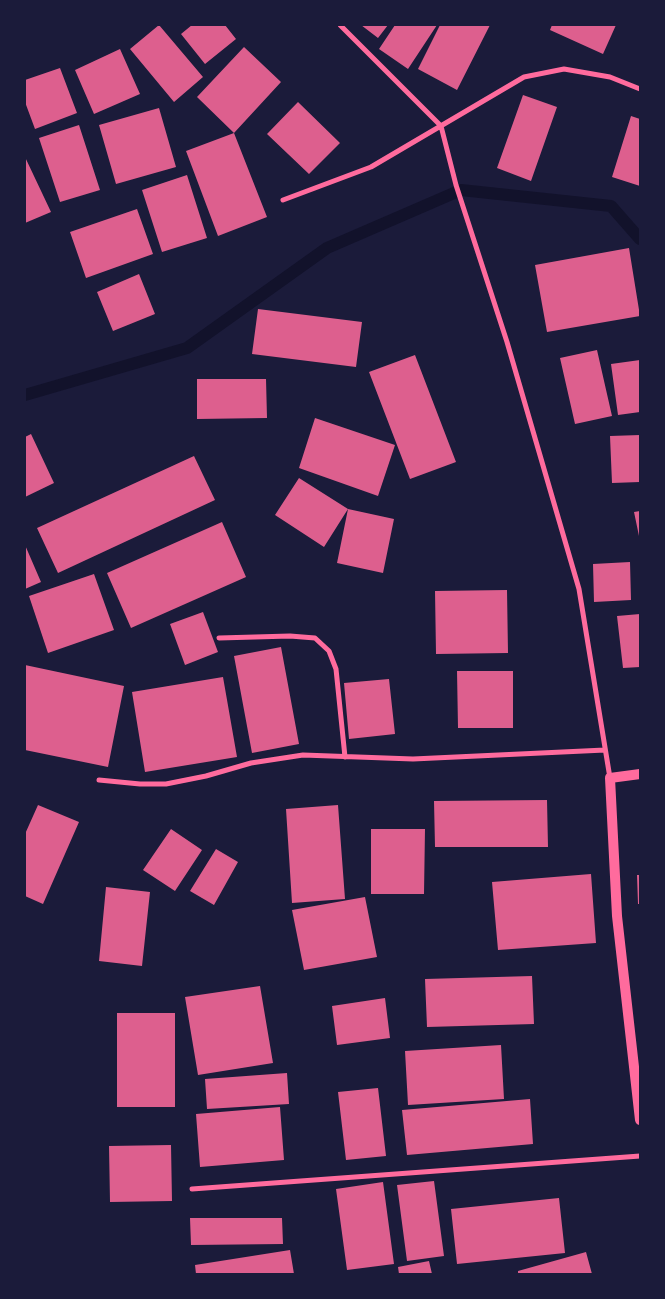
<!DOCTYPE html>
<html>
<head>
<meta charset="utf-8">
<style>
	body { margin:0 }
	#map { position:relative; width:665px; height:1299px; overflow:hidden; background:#1b1b3a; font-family:"Sofia Sans Condensed",sans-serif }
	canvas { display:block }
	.frame { position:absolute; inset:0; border:26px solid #1b1b3a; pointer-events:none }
</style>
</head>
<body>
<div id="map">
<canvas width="665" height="1299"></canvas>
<div class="frame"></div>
</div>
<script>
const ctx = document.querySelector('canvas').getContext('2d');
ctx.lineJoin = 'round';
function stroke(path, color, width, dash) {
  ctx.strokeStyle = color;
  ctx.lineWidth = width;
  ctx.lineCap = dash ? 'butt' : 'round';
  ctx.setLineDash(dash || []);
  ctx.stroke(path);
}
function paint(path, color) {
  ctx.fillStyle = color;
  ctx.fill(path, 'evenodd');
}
stroke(new Path2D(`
	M25 395 187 348 327 248 461 190 611 206 640 239`), '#12122b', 12);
paint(new Path2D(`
	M159 25 203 77 174 102 130 49Z
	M192 25H225L236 39 205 64 181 34Z
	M361 25H388L378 38Z
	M395 25H437L408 69 379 49Z
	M440 25H490L457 90 418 69Z
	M552 25H616L603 54 550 30Z
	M244 47 281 82 234 133 197 97Z
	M120 49 140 94 94 114 75 70Z
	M60 68 77 113 35 129 25 102V80Z
	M523 95 557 107 531 181 497 168Z
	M298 102 340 143 309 174 267 134Z
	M159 108 176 167 116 184 99 125Z
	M631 116 640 119V186L612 177Z
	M79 125 100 190 60 202 39 138Z
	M234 133 267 217 218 236 186 151Z
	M25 157 51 212 25 223Z
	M187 175 207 238 162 252 142 190Z
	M137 209 153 254 86 278 70 232Z
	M629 248 640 316 547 332 535 265Z
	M139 274 155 314 113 331 97 292Z
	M258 309 362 322 356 367 252 354Z
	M597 350 612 416 575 424 560 358Z
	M415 355 456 462 410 479 369 372Z
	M640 360V412L618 415 611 364Z
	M197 379H266L267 418 197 419Z
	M315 418 395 445 378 496 299 468Z
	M31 434 54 483 25 497V437Z
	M640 435V482L612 483 610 436Z
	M194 456 215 500 58 573 37 528Z
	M299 478 348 509 324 547 275 515Z
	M348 509 394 519 383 573 337 563Z
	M640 511V536H639L634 512Z
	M222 522 246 577 131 628 107 573Z
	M25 545 41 582 25 589Z
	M630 562 631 600 594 602 593 564Z
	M94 574 114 630 48 653 29 596Z
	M507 590 508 653 436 654 435 591Z
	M203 612 218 652 185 665 170 624Z
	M640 614V667L623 668 617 616Z
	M281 647 299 744 252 753 234 656Z
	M25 665 124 686 108 767 25 750Z
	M457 671H513V728H458Z
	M223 677 237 757 145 772 132 692Z
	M389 679 395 734 349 739 344 683Z
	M547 800 548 847H435L434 801Z
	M38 805 79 822 43 904 25 896V834Z
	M338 805 345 899 292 903 286 809Z
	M171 829 202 850 175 891 143 870Z
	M371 829H425L424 894H371Z
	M216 849 238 862 214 905 190 891Z
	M591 874 596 943 498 950 492 882Z
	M637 875H640V904H638Z
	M106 887 150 892 142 966 99 961Z
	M365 897 377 957 304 970 292 910Z
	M532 976 534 1024 427 1027 425 979Z
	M260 986 273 1063 198 1075 185 997Z
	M385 998 390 1038 337 1045 332 1006Z
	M117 1013H175V1107H117Z
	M501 1045 504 1099 408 1105 405 1051Z
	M287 1073 289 1104 207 1109 205 1079Z
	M378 1088 386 1156 346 1160 338 1092Z
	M530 1099 533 1144 407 1155 402 1110Z
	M280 1107 284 1160 200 1167 196 1114Z
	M171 1145 172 1201 110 1202 109 1146Z
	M434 1181 444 1256 407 1261 397 1185Z
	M383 1182 394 1264 347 1270 336 1189Z
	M559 1198 565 1253 457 1264 451 1209Z
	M190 1218H282L283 1244 191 1245Z
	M290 1250 294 1274H196L195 1265Z
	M586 1252 592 1274H518V1271Z
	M429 1261 432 1274H399L398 1267Z`), '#dd5f8e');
stroke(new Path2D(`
	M340 25 441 126 456 185 507 342 579 589 610 778
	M283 200 371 167 524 77 564 69 610 77 640 89
	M219 638 290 636 315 638 329 651 336 669 345 757
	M99 780 140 784H166L206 776 251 763 303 755 413 759 605 750
	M192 1189 640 1156`), '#ff6b9d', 5);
stroke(new Path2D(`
	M640 774 610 778 617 916 640 1120`), '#ff6b9d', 10);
</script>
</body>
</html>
